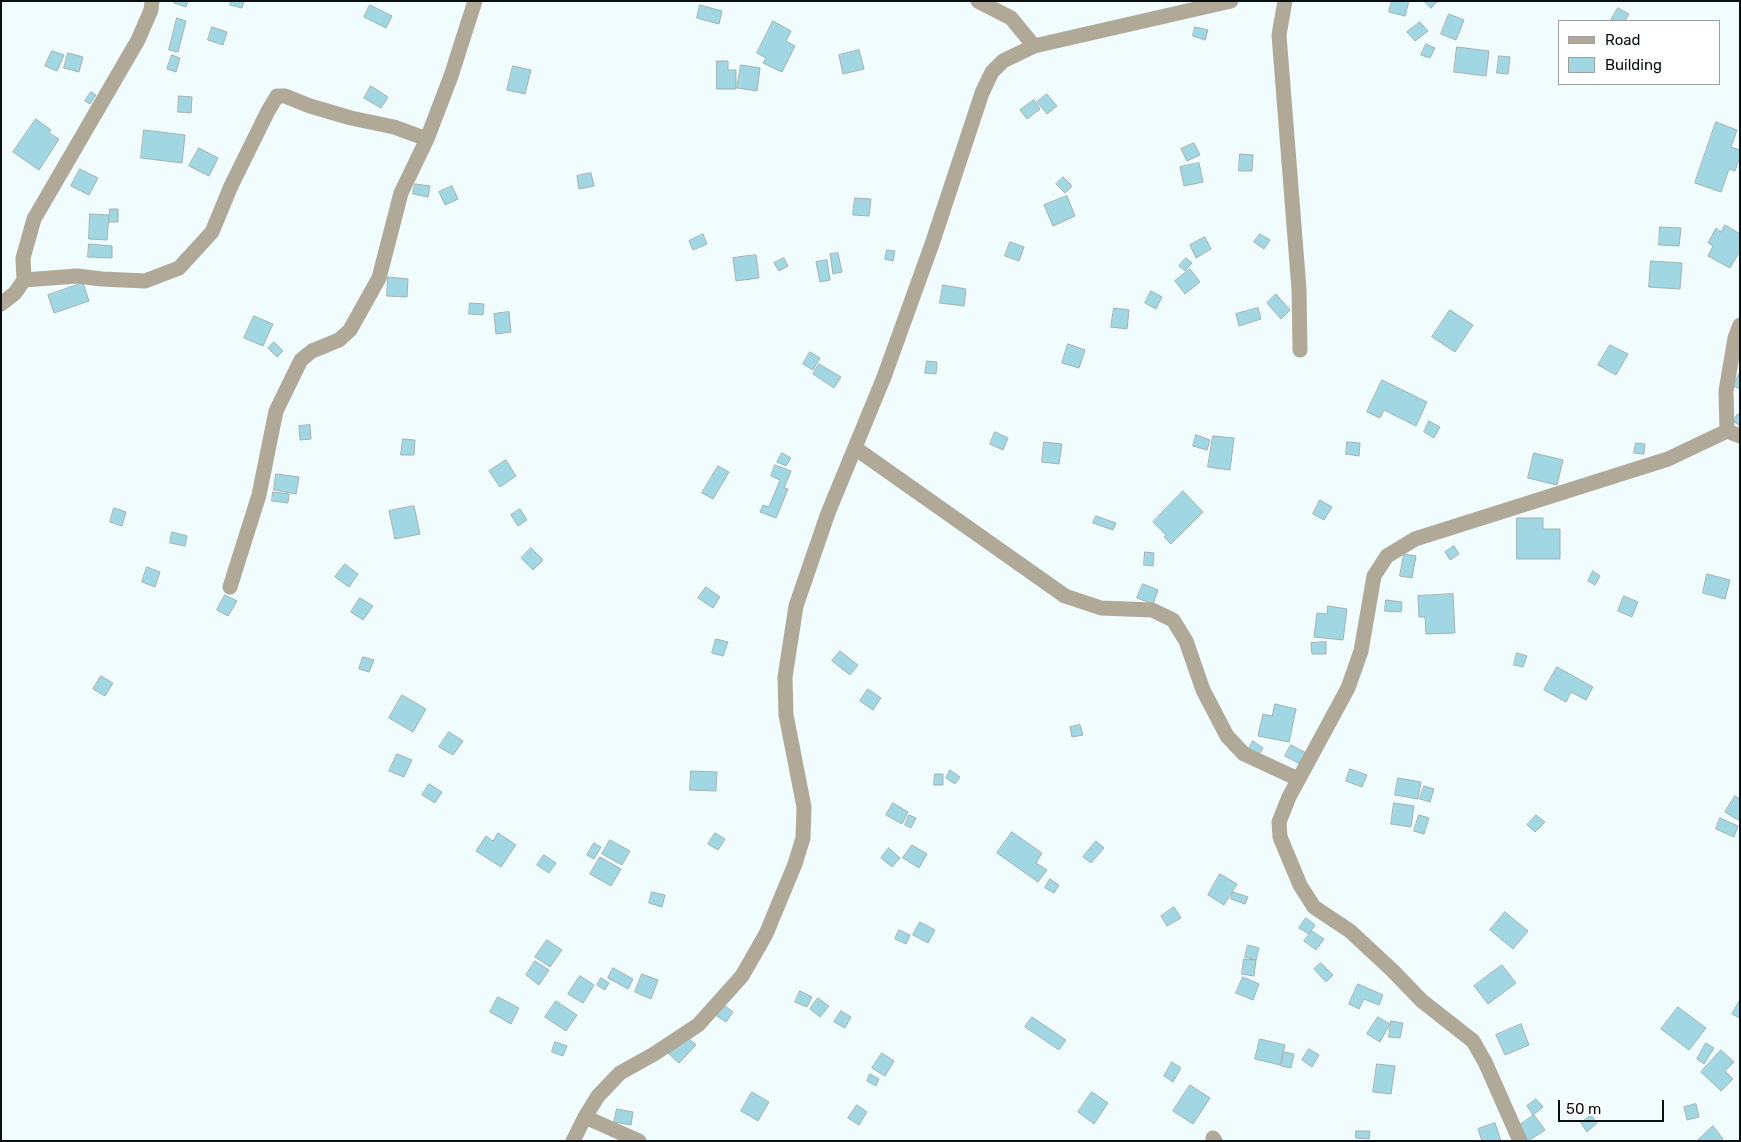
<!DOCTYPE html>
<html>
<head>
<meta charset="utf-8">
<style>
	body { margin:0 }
	#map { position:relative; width:1741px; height:1142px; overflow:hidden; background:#f0fcfe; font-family:Rubik,sans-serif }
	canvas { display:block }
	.frame { position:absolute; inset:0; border:2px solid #090f10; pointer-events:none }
	.legend { position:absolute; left:1558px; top:20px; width:162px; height:65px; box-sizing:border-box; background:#fff; border:1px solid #9d9f9f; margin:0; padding:6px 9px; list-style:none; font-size:15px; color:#090f10 }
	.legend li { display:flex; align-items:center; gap:10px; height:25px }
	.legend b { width:25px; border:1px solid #9d9f9f }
	.scale { position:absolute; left:1558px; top:1100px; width:106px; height:22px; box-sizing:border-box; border:2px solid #090f10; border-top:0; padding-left:6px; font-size:15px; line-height:18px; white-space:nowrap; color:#090f10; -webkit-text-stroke:4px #fff; paint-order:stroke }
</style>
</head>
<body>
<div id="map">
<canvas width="1741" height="1142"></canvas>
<div class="frame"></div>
<ul class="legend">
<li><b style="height:6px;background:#b0a997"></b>Road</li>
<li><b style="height:14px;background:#a0d7e3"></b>Building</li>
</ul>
<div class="scale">50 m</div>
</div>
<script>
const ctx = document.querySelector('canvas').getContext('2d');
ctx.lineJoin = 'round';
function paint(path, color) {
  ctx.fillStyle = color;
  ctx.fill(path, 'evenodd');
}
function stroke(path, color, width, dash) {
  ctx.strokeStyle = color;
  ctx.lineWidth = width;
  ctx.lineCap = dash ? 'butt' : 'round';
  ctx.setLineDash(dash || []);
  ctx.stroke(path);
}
const building = new Path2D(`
	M175 1H188L186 7 174 3Z
	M231 1H244L242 8 230 5Z
	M1392 1H1409L1405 16 1389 12Z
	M1424 1H1438L1431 8Z
	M370 5 392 16 386 28 364 17Z
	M700 5 722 11 719 24 697 18Z
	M1618 8 1629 14 1625 21 1611 20Z
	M1449 14 1464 20 1456 40 1441 34Z
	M177 18 186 21 178 52 169 50Z
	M773 21 791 31 786 41 795 46 782 72 763 63 766 58 757 53Z
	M1420 22 1428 31 1415 41 1407 32Z
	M212 27 227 32 223 45 208 40Z
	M1195 27 1208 30 1205 40 1193 36Z
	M1426 44 1435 48 1430 58 1421 55Z
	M1457 47 1489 51 1486 76 1454 72Z
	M859 50 864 69 843 74 839 55Z
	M52 51 64 55 57 71 45 66Z
	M68 53 83 57 79 72 64 68Z
	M172 55 180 58 176 72 167 69Z
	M1499 56 1510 57 1508 74 1497 73Z
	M717 61H728V70H736V89H717Z
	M741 65 760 68 757 91 737 88Z
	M513 66 531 70 525 94 507 90Z
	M371 86 388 97 381 108 364 98Z
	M91 92 96 95 90 104 85 101Z
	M1047 94 1057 106 1047 114 1037 102Z
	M179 96 192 97 191 113 178 112Z
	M1034 100 1040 109 1027 119 1020 110Z
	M36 119 51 130 49 133 59 139 39 170 13 152Z
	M1716 122 1737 130 1731 147 1740 150V157L1735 171 1729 169 1721 192 1695 183Z
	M144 130 185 135 182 163 141 158Z
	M1194 143 1200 155 1187 161 1181 149Z
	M199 148 218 158 209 176 189 166Z
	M1240 154 1253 155 1252 171H1239Z
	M1199 163 1203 182 1184 186 1180 167Z
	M80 169 98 178 89 195 71 186Z
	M591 173 594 186 579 189 577 176Z
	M1063 177 1072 186 1065 193 1056 184Z
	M415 184 430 186 428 197 413 194Z
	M452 186 458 199 445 205 439 192Z
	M1067 196 1075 216 1053 226 1044 205Z
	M855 198 871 199 869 216 853 215Z
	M110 209H118V222H109Z
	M90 214 109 215 107 240 89 239Z
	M1725 225 1740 234V251L1730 268 1708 256 1713 246 1708 243 1716 228 1721 232Z
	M1660 227 1681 228 1679 246 1659 245Z
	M703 234 707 244 693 250 689 241Z
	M1260 234 1270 240 1264 249 1254 242Z
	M1205 237 1211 249 1196 258 1190 245Z
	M1010 242 1024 247 1019 261 1005 256Z
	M89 244 112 246V258L88 257Z
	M887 250 895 251 893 261 885 259Z
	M838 253 842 272 833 274 830 254Z
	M756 255 759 278 736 281 733 258Z
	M784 258 788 266 779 271 774 263Z
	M1186 258 1192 263 1185 271 1179 266Z
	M827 260 830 280 820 282 816 262Z
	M1651 261 1682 263 1680 289 1649 287Z
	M1190 269 1200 282 1185 294 1175 281Z
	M388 277 408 279 407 297 387 296Z
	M83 283 89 301 54 313 48 295Z
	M943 285 966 289 964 306 940 303Z
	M1151 291 1162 297 1156 309 1145 303Z
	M1276 294 1290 310 1281 319 1267 303Z
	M470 303 484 304 483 315 469 314Z
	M1114 308 1129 310 1127 329 1111 327Z
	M1258 308 1261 319 1239 326 1236 314Z
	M1450 310 1473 325 1455 352 1432 337Z
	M509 312 511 332 496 334 494 314Z
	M254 316 273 324 263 346 244 338Z
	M274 342 283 351 277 357 268 348Z
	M1068 344 1085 350 1079 368 1062 363Z
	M1610 345 1628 354 1616 375 1598 365Z
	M810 352 820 358 813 370 803 364Z
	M927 361 937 362 936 374 925 373Z
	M819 364 841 377 834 388 813 374Z
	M1740 372V389L1733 386Z
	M1382 380 1427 402 1416 426 1384 410 1380 418 1367 412Z
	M1738 414 1740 416V426L1733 421Z
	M1429 421 1440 427 1434 438 1424 432Z
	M310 425 311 439 300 440 299 426Z
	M995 432 1008 438 1003 450 990 444Z
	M1196 435 1210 440 1207 450 1193 446Z
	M1213 436 1234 438 1230 470 1208 467Z
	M403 439 415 440 414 455H401Z
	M1044 442 1062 444 1059 464 1042 462Z
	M1347 442 1360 443 1359 456 1346 454Z
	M1636 443 1645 444 1644 454 1634 453Z
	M782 453 791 458 786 466 777 462Z
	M1534 453 1563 460 1557 485 1528 478Z
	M506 460 516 476 500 487 489 471Z
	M775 465 791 471 784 488 788 489 776 518 760 512 763 505 769 507 780 480 771 476Z
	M718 466 729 472 713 499 702 493Z
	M276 474 299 477 296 494 274 490Z
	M1183 491 1203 512 1171 544 1164 537 1166 535 1153 522Z
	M273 492 289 494 288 503 272 501Z
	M1320 500 1332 507 1324 520 1313 514Z
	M414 506 420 534 395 539 389 511Z
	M114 508 126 512 122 526 110 522Z
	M520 509 527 520 518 526 511 515Z
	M1096 516 1116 523 1113 530 1093 523Z
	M1517 518H1543V529H1560V559H1517Z
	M172 532 187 536 185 546 170 543Z
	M1454 546 1459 554 1450 560 1445 552Z
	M531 548 543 560 533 570 521 558Z
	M1145 552 1154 553 1153 566 1144 565Z
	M1404 554 1416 556 1412 578 1400 576Z
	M345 564 358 574 349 587 335 577Z
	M147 567 160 572 155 587 142 582Z
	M1593 571 1600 576 1595 585 1588 581Z
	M1707 574 1730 580 1725 599 1703 593Z
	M1143 584 1158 590 1153 604 1137 598Z
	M706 587 720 597 713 608 698 598Z
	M1453 594 1455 633 1426 634 1425 617H1419L1418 596Z
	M225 595 237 601 228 616 217 610Z
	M1624 596 1638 602 1632 617 1618 611Z
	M360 598 373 606 363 620 351 612Z
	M1386 600 1402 602 1401 612 1385 611Z
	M1328 606 1347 609 1343 640 1314 637 1317 613 1327 614Z
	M716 639 728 642 723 656 712 653Z
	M1326 642V654H1312L1311 643Z
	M840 651 858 665 850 675 832 661Z
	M1517 653 1527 656 1523 667 1514 665Z
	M363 657 374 660 369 672 359 669Z
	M1557 667 1593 687 1586 700 1571 692 1566 702 1544 690Z
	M101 676 113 683 105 696 93 689Z
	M868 689 881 698 873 710 860 701Z
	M402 695 426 709 413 732 389 718Z
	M1275 704 1296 709 1289 742 1258 736 1263 714 1272 716Z
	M1080 725 1083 735 1072 737 1070 727Z
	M449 732 463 741 453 755 439 747Z
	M1253 741 1263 748 1258 756 1248 750Z
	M1291 745 1306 753 1300 764 1285 756Z
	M397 754 412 760 404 777 389 771Z
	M1350 769 1367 775 1362 787 1346 781Z
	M950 770 960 777 955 784 946 778Z
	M691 771 717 772 716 791 690 790Z
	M935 774H943V785H934Z
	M1398 778 1421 782 1418 799 1395 795Z
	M429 784 442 792 435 803 422 795Z
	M1424 786 1434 789 1430 802 1420 799Z
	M1735 796 1740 799V821L1725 812Z
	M893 803 908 812 902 824 886 815Z
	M1394 803 1414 806 1411 827 1391 824Z
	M909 815 916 818 911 828 905 825Z
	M1419 815 1429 818 1424 834 1414 831Z
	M1536 815 1545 822 1535 832 1527 825Z
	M1720 818 1738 826 1734 837 1716 829Z
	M1012 832 1042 853 1036 863 1047 870 1038 882 997 853Z
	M498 833 516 845 501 867 476 851 486 836 493 841Z
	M715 833 725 839 718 850 708 844Z
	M610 840 630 851 622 865 602 854Z
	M1096 841 1104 848 1091 863 1083 857Z
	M594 843 601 847 594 859 587 855Z
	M912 845 927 854 919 868 903 858Z
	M889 848 900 858 892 867 881 858Z
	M544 855 556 863 549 873 537 865Z
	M600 857 621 869 611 886 590 874Z
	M1220 874 1237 884 1224 905 1208 895Z
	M1050 879 1059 885 1054 893 1045 888Z
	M652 892 665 895 662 907 649 903Z
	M1233 892 1248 897 1245 904 1231 899Z
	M1174 907 1181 918 1167 926 1161 916Z
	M1505 912 1528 931 1513 949 1490 930Z
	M1306 918 1315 925 1309 934 1299 928Z
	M920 922 935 930 928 943 913 935Z
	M899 930 910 935 906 944 895 939Z
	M1312 931 1324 939 1316 950 1304 941Z
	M547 940 562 950 550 967 535 957Z
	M1248 945 1259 948 1256 960 1245 957Z
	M1244 959 1256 960 1254 976 1242 974Z
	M535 961 549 970 539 985 526 975Z
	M1321 963 1333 975 1326 982 1314 969Z
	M1502 965 1516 983 1488 1004 1474 986Z
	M613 968 633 979 628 989 608 978Z
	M642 974 658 980 651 999 635 992Z
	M580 976 594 985 583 1003 568 994Z
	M1243 977 1259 984 1253 1000 1236 993Z
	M601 978 609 983 605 990 597 985Z
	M1358 984 1383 995 1379 1005 1364 999 1359 1009 1349 1004Z
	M800 991 812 997 807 1007 795 1002Z
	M498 997 519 1008 511 1024 490 1012Z
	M818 998 829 1006 820 1017 810 1009Z
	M1740 1000V1018L1732 1014Z
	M556 1001 577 1015 566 1031 545 1017Z
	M721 1003 733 1012 726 1022 714 1014Z
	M1678 1007 1706 1028 1689 1050 1661 1029Z
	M841 1011 851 1017 845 1028 834 1022Z
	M1032 1017 1066 1040 1059 1050 1025 1027Z
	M1378 1017 1390 1024 1380 1042 1367 1034Z
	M1391 1021 1403 1023 1400 1038 1389 1037Z
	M1521 1024 1529 1045 1505 1055 1496 1035Z
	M685 1035 696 1045 679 1063 668 1053Z
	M1260 1039 1285 1045 1280 1065 1255 1059Z
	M555 1042 567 1046 563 1056 552 1052Z
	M1706 1043 1714 1048 1704 1064 1697 1059Z
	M1309 1049 1319 1055 1312 1067 1302 1060Z
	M1721 1050 1734 1062 1725 1071 1733 1079 1721 1091 1701 1072Z
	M1284 1052 1294 1054 1291 1068 1281 1066Z
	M882 1053 894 1061 885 1076 872 1068Z
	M1172 1062 1181 1068 1173 1082 1164 1076Z
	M1377 1064 1395 1066 1391 1094 1373 1092Z
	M870 1074 879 1079 876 1086 867 1081Z
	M1190 1085 1210 1098 1193 1124 1173 1111Z
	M752 1092 769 1102 758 1121 741 1111Z
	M1092 1092 1108 1103 1094 1124 1078 1112Z
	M1536 1099 1543 1107 1533 1115 1527 1106Z
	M1696 1104 1699 1117 1687 1120 1684 1107Z
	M857 1105 867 1112 859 1125 848 1118Z
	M617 1109 633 1112 631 1125 614 1122Z
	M1534 1115 1545 1130 1528 1141 1518 1126Z
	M1591 1115 1597 1123 1587 1132 1581 1123Z
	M1495 1123 1501 1141H1482L1478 1129Z
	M1713 1126 1723 1139 1721 1141H1697Z
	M1356 1131H1370L1369 1139 1356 1138Z`);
paint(building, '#a0d7e3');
stroke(building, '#a3b1b4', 1);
stroke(new Path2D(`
	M978 1 1011 18 1034 46
	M1285 1 1279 35 1299 289 1300 350
	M24 280 77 276 102 279 145 281 179 268 212 232 231 186 268 111 277 96H285L310 106 351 118 394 127 427 139
	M1 304 15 293 24 280 23 258 34 219 138 40 151 10 152 1
	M1727 431 1726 391 1735 338 1740 325
	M855 448 1065 596 1101 608 1152 610 1173 620 1186 641 1203 690 1227 736 1244 754 1298 779
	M230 587 259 495 276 411 301 360 312 351 339 340 350 330 379 278 401 193 427 139 451 76 475 1
	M585 1117 639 1141
	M1213 1138 1215 1141
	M573 1141 585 1117 598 1096 620 1073 654 1054 698 1025 742 976 766 934 795 864 803 838 804 807 786 715 785 677 796 606 828 513 884 377 932 244 982 93 992 72 1003 61 1034 46 1231 1
	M1520 1141 1485 1062 1473 1041 1422 1001 1393 971 1350 931 1314 907 1300 885 1280 837 1279 822 1289 797 1348 688 1361 651 1374 576 1387 556 1415 539 1668 459 1727 431 1740 436`), '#b0a997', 15);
</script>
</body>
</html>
